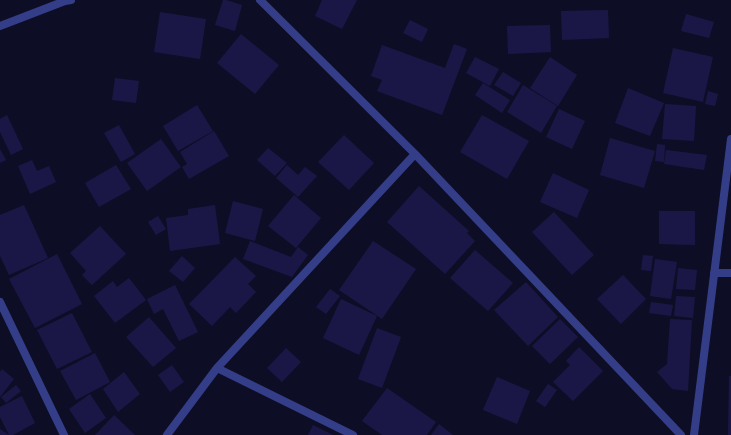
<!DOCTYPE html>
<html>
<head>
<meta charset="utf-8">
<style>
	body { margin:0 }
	canvas { display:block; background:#0d0d25 }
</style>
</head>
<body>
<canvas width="731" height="435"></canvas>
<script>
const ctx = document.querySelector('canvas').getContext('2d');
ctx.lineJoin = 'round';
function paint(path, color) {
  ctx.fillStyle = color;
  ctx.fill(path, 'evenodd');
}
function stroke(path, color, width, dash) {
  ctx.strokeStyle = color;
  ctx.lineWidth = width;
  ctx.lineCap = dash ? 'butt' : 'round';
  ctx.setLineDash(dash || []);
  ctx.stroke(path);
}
paint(new Path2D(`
	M223 0H226L242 5 235 31 215 25Z
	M322 0H357L342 29 315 16Z
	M608 10 609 38 562 40 561 11Z
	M160 12 206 19 200 59 154 52Z
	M686 14 714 22 709 38 681 31Z
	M410 20 428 29 422 42 403 33Z
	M550 25 551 52 508 54 507 26Z
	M241 34 279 65 255 94 217 63Z
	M454 44 467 49 442 115 377 91 382 80 371 76 382 45 445 68Z
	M673 48 713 57 703 102 663 93Z
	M475 57 499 69 490 86 466 73Z
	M550 57 577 75 558 106 530 88Z
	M503 72 521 83 513 96 494 85Z
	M115 78 139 81 136 103 112 100Z
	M483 83 510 100 502 113 475 95Z
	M523 85 557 106 541 133 507 112Z
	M628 88 664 103 650 136 615 123Z
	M708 91 718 94 715 106 705 104Z
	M665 104 696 106 694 141 662 139Z
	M197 105 213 131 178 151 163 126Z
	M559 109 585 121 572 149 546 137Z
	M7 115 23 149 11 155 0 132V119Z
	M482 115 529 141 507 179 460 152Z
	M119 125 135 154 121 162 104 133Z
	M214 131 229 156 189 179 182 167 187 164 180 152Z
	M344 135 374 163 349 190 318 162Z
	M610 138 655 151 644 188 600 175Z
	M161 139 181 167 147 191 127 163Z
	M657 144 665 145 664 162 655 161Z
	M268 148 287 163 275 176 257 160Z
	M0 149 6 160 0 163Z
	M666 150 707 155 704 170 664 164Z
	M32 160 37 171 49 166 56 182 30 194 18 166Z
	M116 165 131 189 99 207 85 183Z
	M287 165 298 175 305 167 317 176 298 197 276 178Z
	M553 173 589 190 577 218 540 202Z
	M419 186 469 231 467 233 475 241 445 274 387 222Z
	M294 195 321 218 296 248 268 226Z
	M233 201 263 209 255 241 225 233Z
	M24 205 48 258 9 275 0 256V215Z
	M215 205 220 244 170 251 166 218 188 215V209Z
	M659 211H695V245L659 244Z
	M554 212 594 255 572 275 532 232Z
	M158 216 166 229 156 235 148 222Z
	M100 226 126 254 92 285 82 275 86 271 70 253Z
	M250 241 291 257 298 247 308 255 292 277 243 259Z
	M373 241 416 269 382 319 339 290Z
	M475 250 513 283 488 311 450 278Z
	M57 254 82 304 35 328 9 279Z
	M643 255 653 256 651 271 641 270Z
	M182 256 195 268 183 282 169 271Z
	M235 257 256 276 248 284 256 292 236 313 230 307 212 326 189 304Z
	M655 259 677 262 671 299 650 296Z
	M678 268 697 270 695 290 676 289Z
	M623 275 646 299 621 324 597 299Z
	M129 278 146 300 115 323 94 296 113 281 117 287Z
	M526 282 558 317 528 346 494 310Z
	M175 285 198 332 179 341 163 309 154 314 147 299Z
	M330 289 340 296 326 314 316 307Z
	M676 296 695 297 693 318 674 316Z
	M341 299 377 316 359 355 323 338Z
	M651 302 673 305 671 316 649 313Z
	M72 313 92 352 57 369 37 330Z
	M149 317 176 348 153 367 126 337Z
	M560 319 578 337 550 364 532 346Z
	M670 319 692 320 688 391 672 389 657 372 667 364Z
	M377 328 401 337 382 388 358 379Z
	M579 347 603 371 573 401 553 382 570 365 566 361Z
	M286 348 301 362 282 382 267 368Z
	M95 353 110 382 76 400 60 371Z
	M172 365 184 382 170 392 158 375Z
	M2 369 14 379 0 397V372Z
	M124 372 140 394 118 412 103 389Z
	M729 376H731V435H728Z
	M497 377 530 391 517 424 483 410Z
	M548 384 557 390 545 407 536 401Z
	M16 385 21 391 6 403 1 397Z
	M387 388 436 422 427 435H382L362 421Z
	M90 394 106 418 85 433 69 409Z
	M22 396 35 423 13 435H9L0 417V407Z
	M114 415 135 435H95Z
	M439 424 453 435H431Z
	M313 425 333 435H308Z
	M0 429 9 435H0Z`), '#1a1747');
stroke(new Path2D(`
	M260 0 415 154 681 435
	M0 26 65 1 71 0
	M714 273H731
	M0 302 64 435
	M217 368 353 435
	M167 435 217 368 415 154
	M694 435 731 139`), '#343d87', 8);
</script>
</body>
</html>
